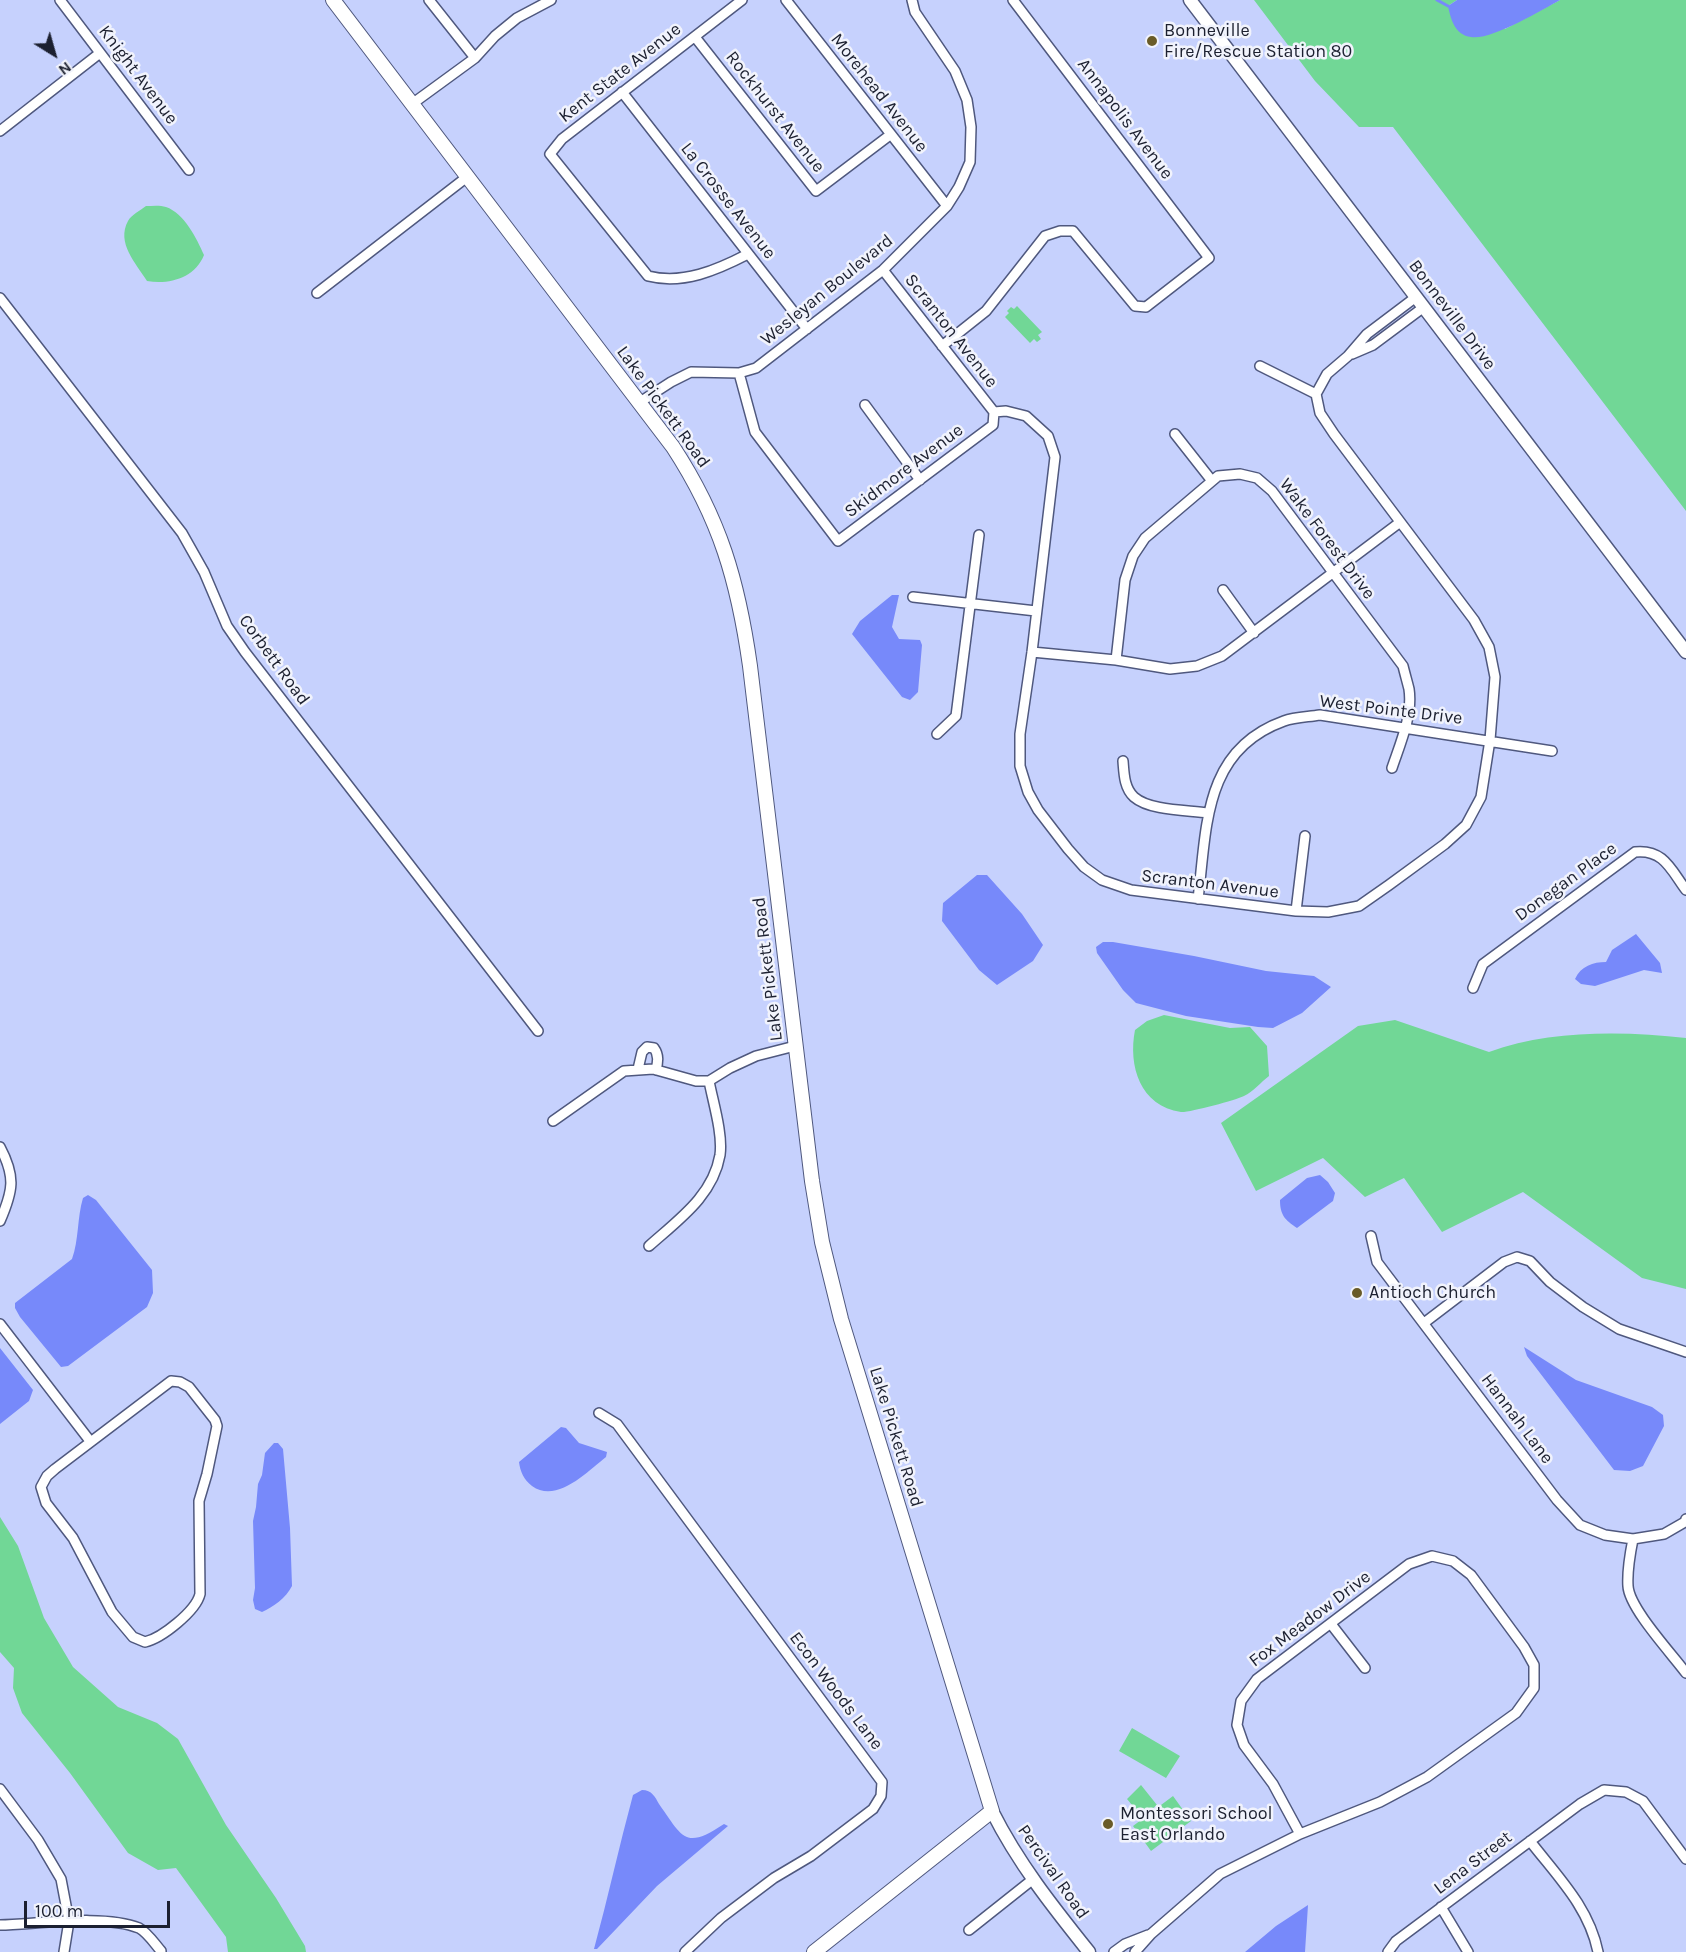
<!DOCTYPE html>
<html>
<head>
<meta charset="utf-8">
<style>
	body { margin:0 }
	#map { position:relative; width:1686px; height:1952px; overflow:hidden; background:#c6d1fd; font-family:Karla,sans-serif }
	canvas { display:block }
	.north { position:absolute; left:24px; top:24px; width:60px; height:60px; -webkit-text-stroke:4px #f1f3fc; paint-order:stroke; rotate:143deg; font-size:16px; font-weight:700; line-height:24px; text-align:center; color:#1c2030 }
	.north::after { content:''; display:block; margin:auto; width:21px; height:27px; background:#1c2030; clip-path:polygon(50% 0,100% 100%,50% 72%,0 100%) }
	.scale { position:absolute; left:24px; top:1901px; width:146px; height:27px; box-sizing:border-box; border:3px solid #1c2030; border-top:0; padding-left:8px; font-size:18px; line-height:21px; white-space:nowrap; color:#1c2030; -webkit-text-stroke:4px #f1f3fc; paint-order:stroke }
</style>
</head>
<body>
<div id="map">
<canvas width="1686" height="1952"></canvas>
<div class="north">N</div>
<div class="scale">100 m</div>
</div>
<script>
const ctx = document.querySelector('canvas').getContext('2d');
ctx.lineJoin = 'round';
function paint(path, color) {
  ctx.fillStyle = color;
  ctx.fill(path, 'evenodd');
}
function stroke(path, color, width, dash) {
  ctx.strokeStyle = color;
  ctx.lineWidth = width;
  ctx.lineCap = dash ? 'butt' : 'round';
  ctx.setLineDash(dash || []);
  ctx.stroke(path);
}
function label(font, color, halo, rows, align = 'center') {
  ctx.font = font + ' Karla,sans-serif';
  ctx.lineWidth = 5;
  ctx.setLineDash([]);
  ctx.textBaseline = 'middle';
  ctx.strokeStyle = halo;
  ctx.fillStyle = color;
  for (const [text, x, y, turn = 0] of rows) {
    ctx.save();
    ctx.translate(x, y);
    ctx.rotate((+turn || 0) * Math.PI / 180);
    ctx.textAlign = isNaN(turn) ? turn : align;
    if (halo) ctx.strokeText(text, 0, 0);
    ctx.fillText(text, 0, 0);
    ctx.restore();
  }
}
paint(new Path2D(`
	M1254 0H1457L1448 6 1505 29 1560 0H1686V511L1393 127H1359L1315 81Z
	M146 206C152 206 160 205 166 207 184 213 197 239 204 255 195 278 169 285 147 281 136 263 116 243 128 221 131 215 141 210 146 206Z
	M1017 306 1042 332 1038 335 1041 339 1037 342 1034 339 1030 343 1005 317 1009 313 1007 311 1011 307 1014 309Z
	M1164 1015 1230 1028 1250 1027 1267 1046 1269 1076C1261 1082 1253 1092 1244 1096 1236 1100 1188 1113 1181 1112 1140 1106 1128 1066 1135 1030L1147 1021Z
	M1395 1020 1489 1052C1549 1030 1623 1031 1686 1038V1289L1642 1278 1523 1192 1442 1232 1404 1178 1365 1197 1323 1158 1256 1191 1221 1123 1358 1026Z
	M0 1517 18 1546 44 1618 73 1667 118 1707 157 1723 178 1739 226 1825 276 1898 305 1946 306 1952H228L226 1937 176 1868 158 1870 128 1853 70 1773 22 1713 13 1688 14 1668 0 1652Z
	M1132 1728 1180 1756 1166 1778 1119 1751Z
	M1141 1785 1157 1805 1142 1817 1127 1799Z
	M1173 1796 1191 1821 1151 1851 1133 1826Z`), '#71d796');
paint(new Path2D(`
	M1457 0H1560C1542 10 1490 41 1471 37 1455 35 1451 20 1448 6Z
	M892 595H899L892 627 899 639 920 640 922 645 918 692 910 700 902 697 852 634 860 621Z
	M977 875H987L1022 914 1043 945 1033 961 997 985 979 970 942 921 943 903Z
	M1636 934 1660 963 1662 973 1644 970 1595 986 1581 984 1575 979C1581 966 1593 962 1606 962L1612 950Z
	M1103 942H1113L1194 956 1266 971 1314 976 1331 987 1302 1013 1273 1028 1258 1027 1186 1016 1136 1003 1123 990 1097 953 1096 947Z
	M1320 1175 1328 1182 1335 1193 1333 1201 1297 1228C1285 1220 1280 1215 1280 1200L1307 1178Z
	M88 1195 96 1200 152 1270 153 1293 147 1307 68 1366 61 1367 20 1317 15 1308V1303L72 1259C79 1240 77 1218 83 1198Z
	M1524 1347 1576 1380 1652 1407 1663 1415 1664 1426 1643 1466 1630 1471 1614 1470 1527 1356Z
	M0 1348 33 1390 29 1401 0 1424Z
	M561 1427 566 1428 579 1443 607 1452 606 1457C588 1471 557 1504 532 1486 524 1480 520 1471 519 1462Z
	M274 1443H278L283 1449 290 1528 292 1586C286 1598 273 1607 262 1612L255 1609 253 1600 255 1588 253 1521 256 1507 258 1484 262 1475 265 1453Z
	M642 1790C652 1790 655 1797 659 1804 683 1838 685 1850 724 1824L728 1826 657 1886 597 1949H594C608 1898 619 1846 633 1795Z
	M1308 1905 1305 1952H1245L1276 1926Z`), '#7789fa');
stroke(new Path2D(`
	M1437 0 1448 6`), '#7789fa', 3);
const minor = new Path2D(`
	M60 0 189 170
	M429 0 475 58
	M742 0 562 139 550 154 648 276C683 285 717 270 748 254
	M786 0 947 206
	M695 37 816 191 890 135
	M622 92 807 329
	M412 104 475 58 495 36 517 18 551 0
	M0 131 100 53
	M883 270 994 412
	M317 293 467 177
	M0 298 182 533 204 572 227 626 245 652 538 1031
	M942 346 986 311 1045 236 1060 231H1073L1135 306 1146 307 1209 258 1013 0
	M1352 354 1373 345 1424 307
	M1260 366 1316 394
	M739 373 755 432 838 541 993 425 994 412
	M640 402 671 382 691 372 739 373 756 368 883 270 947 206 959 187 970 162 971 127 967 100 955 71 915 12 912 0
	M865 405 920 480
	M994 412 1006 411 1026 416 1048 436 1055 457 1032 652 1020 734V766L1028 792 1038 810 1068 849 1084 867 1102 880 1131 890 1296 911 1328 912 1359 906 1389 885 1445 844 1466 825 1481 797 1490 740 1495 677 1489 647 1474 620 1334 434 1320 413 1316 394 1327 374 1348 356 1367 334 1416 297
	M1175 434 1212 481
	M1223 590 1254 633
	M913 597 1036 611
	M1032 652 1116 660 1170 669 1197 666 1222 656 1399 523
	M1116 660 1125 580 1133 556 1145 538 1218 476 1240 474 1257 478 1272 491 1403 666C1405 674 1407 681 1409 689 1413 715 1400 744 1392 768
	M937 734 956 716 979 535
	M1123 761C1124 773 1124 788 1134 797 1150 811 1188 810 1208 813
	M1198 899C1207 827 1203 750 1284 721 1295 717 1308 717 1320 715L1552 751
	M1296 911 1305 836
	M1473 988 1483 964 1635 852C1664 849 1671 870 1686 890
	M638 1069 642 1052 647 1047 654 1048C659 1055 658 1062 656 1070
	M553 1121 624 1071 653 1069 696 1081H709L730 1068 756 1056 795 1046
	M0 1147C16 1177 13 1191 0 1221
	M1371 1236 1377 1262 1557 1500 1580 1525 1605 1535 1633 1539 1664 1534 1685 1522 1686 1519
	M649 1246C678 1220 713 1196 720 1155 723 1134 713 1102 709 1081
	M1424 1323 1504 1262 1517 1257 1530 1261 1550 1282 1583 1307 1619 1329 1686 1352
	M0 1324 90 1441
	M171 1381 180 1382 189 1387 215 1420 217 1426 207 1474 199 1501 200 1594C196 1611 162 1638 145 1642L133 1637 112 1612 73 1538 46 1503 41 1487 47 1476 55 1469Z
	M599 1413 617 1424 882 1782 881 1796 873 1809 811 1856 774 1878 721 1918 685 1952
	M1633 1539C1630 1554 1627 1571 1628 1586 1629 1608 1672 1654 1686 1673
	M1331 1624 1365 1668
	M0 1789 38 1840 61 1879 69 1921 64 1952
	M1530 1841C1557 1876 1589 1907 1598 1952
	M1441 1907 1468 1952
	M0 1925C38 1924 105 1914 139 1928 147 1932 155 1944 161 1951
	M969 1930 1032 1880
	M1114 1952 1125 1944 1148 1935
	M1135 1952 1151 1934 1220 1874 1300 1834 1380 1802 1427 1777 1516 1713 1534 1688V1665L1524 1647 1471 1575 1453 1561 1432 1556 1409 1564 1257 1679 1241 1701 1237 1725 1244 1745 1273 1784 1300 1834
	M1388 1952 1396 1941 1580 1804 1604 1790 1626 1792 1643 1801 1686 1859`);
const tertiary = new Path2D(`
	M1190 0 1686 652
	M992 1811C1018 1863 1053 1907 1089 1952`);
const secondary = new Path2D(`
	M333 0 673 447C720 519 738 581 750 666L812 1181 822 1242 841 1319 992 1811 814 1952`);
stroke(minor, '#4f587e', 12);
stroke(tertiary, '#4f587e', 15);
stroke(secondary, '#4f587e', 16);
stroke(minor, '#fff', 9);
stroke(tertiary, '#fff', 12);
stroke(secondary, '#fff', 14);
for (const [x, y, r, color] of [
	[1152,41,6,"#695b28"],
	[1357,1293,6,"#695b28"],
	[1108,1824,6,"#695b28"]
]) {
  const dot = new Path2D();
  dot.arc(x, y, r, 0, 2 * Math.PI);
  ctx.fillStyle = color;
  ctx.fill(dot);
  stroke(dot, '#f1f3fc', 2);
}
label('18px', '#1c2030', '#f1f3fc', [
	["Bonneville",1164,31],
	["Fire/Rescue Station 80",1164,52],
	["Antioch Church",1369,1293],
	["Montessori School",1120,1814],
	["East Orlando",1120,1835]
], 'left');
label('18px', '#1c2030', '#f1f3fc', [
	["Kent State Avenue",620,73,-38],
	["Knight Avenue",138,75,53],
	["Morehead Avenue",879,93,52],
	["Rockhurst Avenue",775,112,52],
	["Annapolis Avenue",1125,119,53],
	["La Crosse Avenue",728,201,52],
	["Wesleyan Boulevard",827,290,-39],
	["Bonneville Drive",1452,315,53],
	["Scranton Avenue",951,331,52],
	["Lake Pickett Road",663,407,54],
	["Skidmore Avenue",904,471,-37],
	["Wake Forest Drive",1327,539,53],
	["Corbett Road",274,660,54],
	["West Pointe Drive",1391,710,7],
	["Donegan Place",1566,882,-36],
	["Scranton Avenue",1210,884,7],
	["Lake Pickett Road",768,969,-97],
	["Hannah Lane",1517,1419,53],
	["Lake Pickett Road",896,1437,73],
	["Fox Meadow Drive",1310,1619,-37],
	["Econ Woods Lane",836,1691,53],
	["Lena Street",1473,1863,-37],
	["Percival Road",1053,1872,55]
]);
</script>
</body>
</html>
